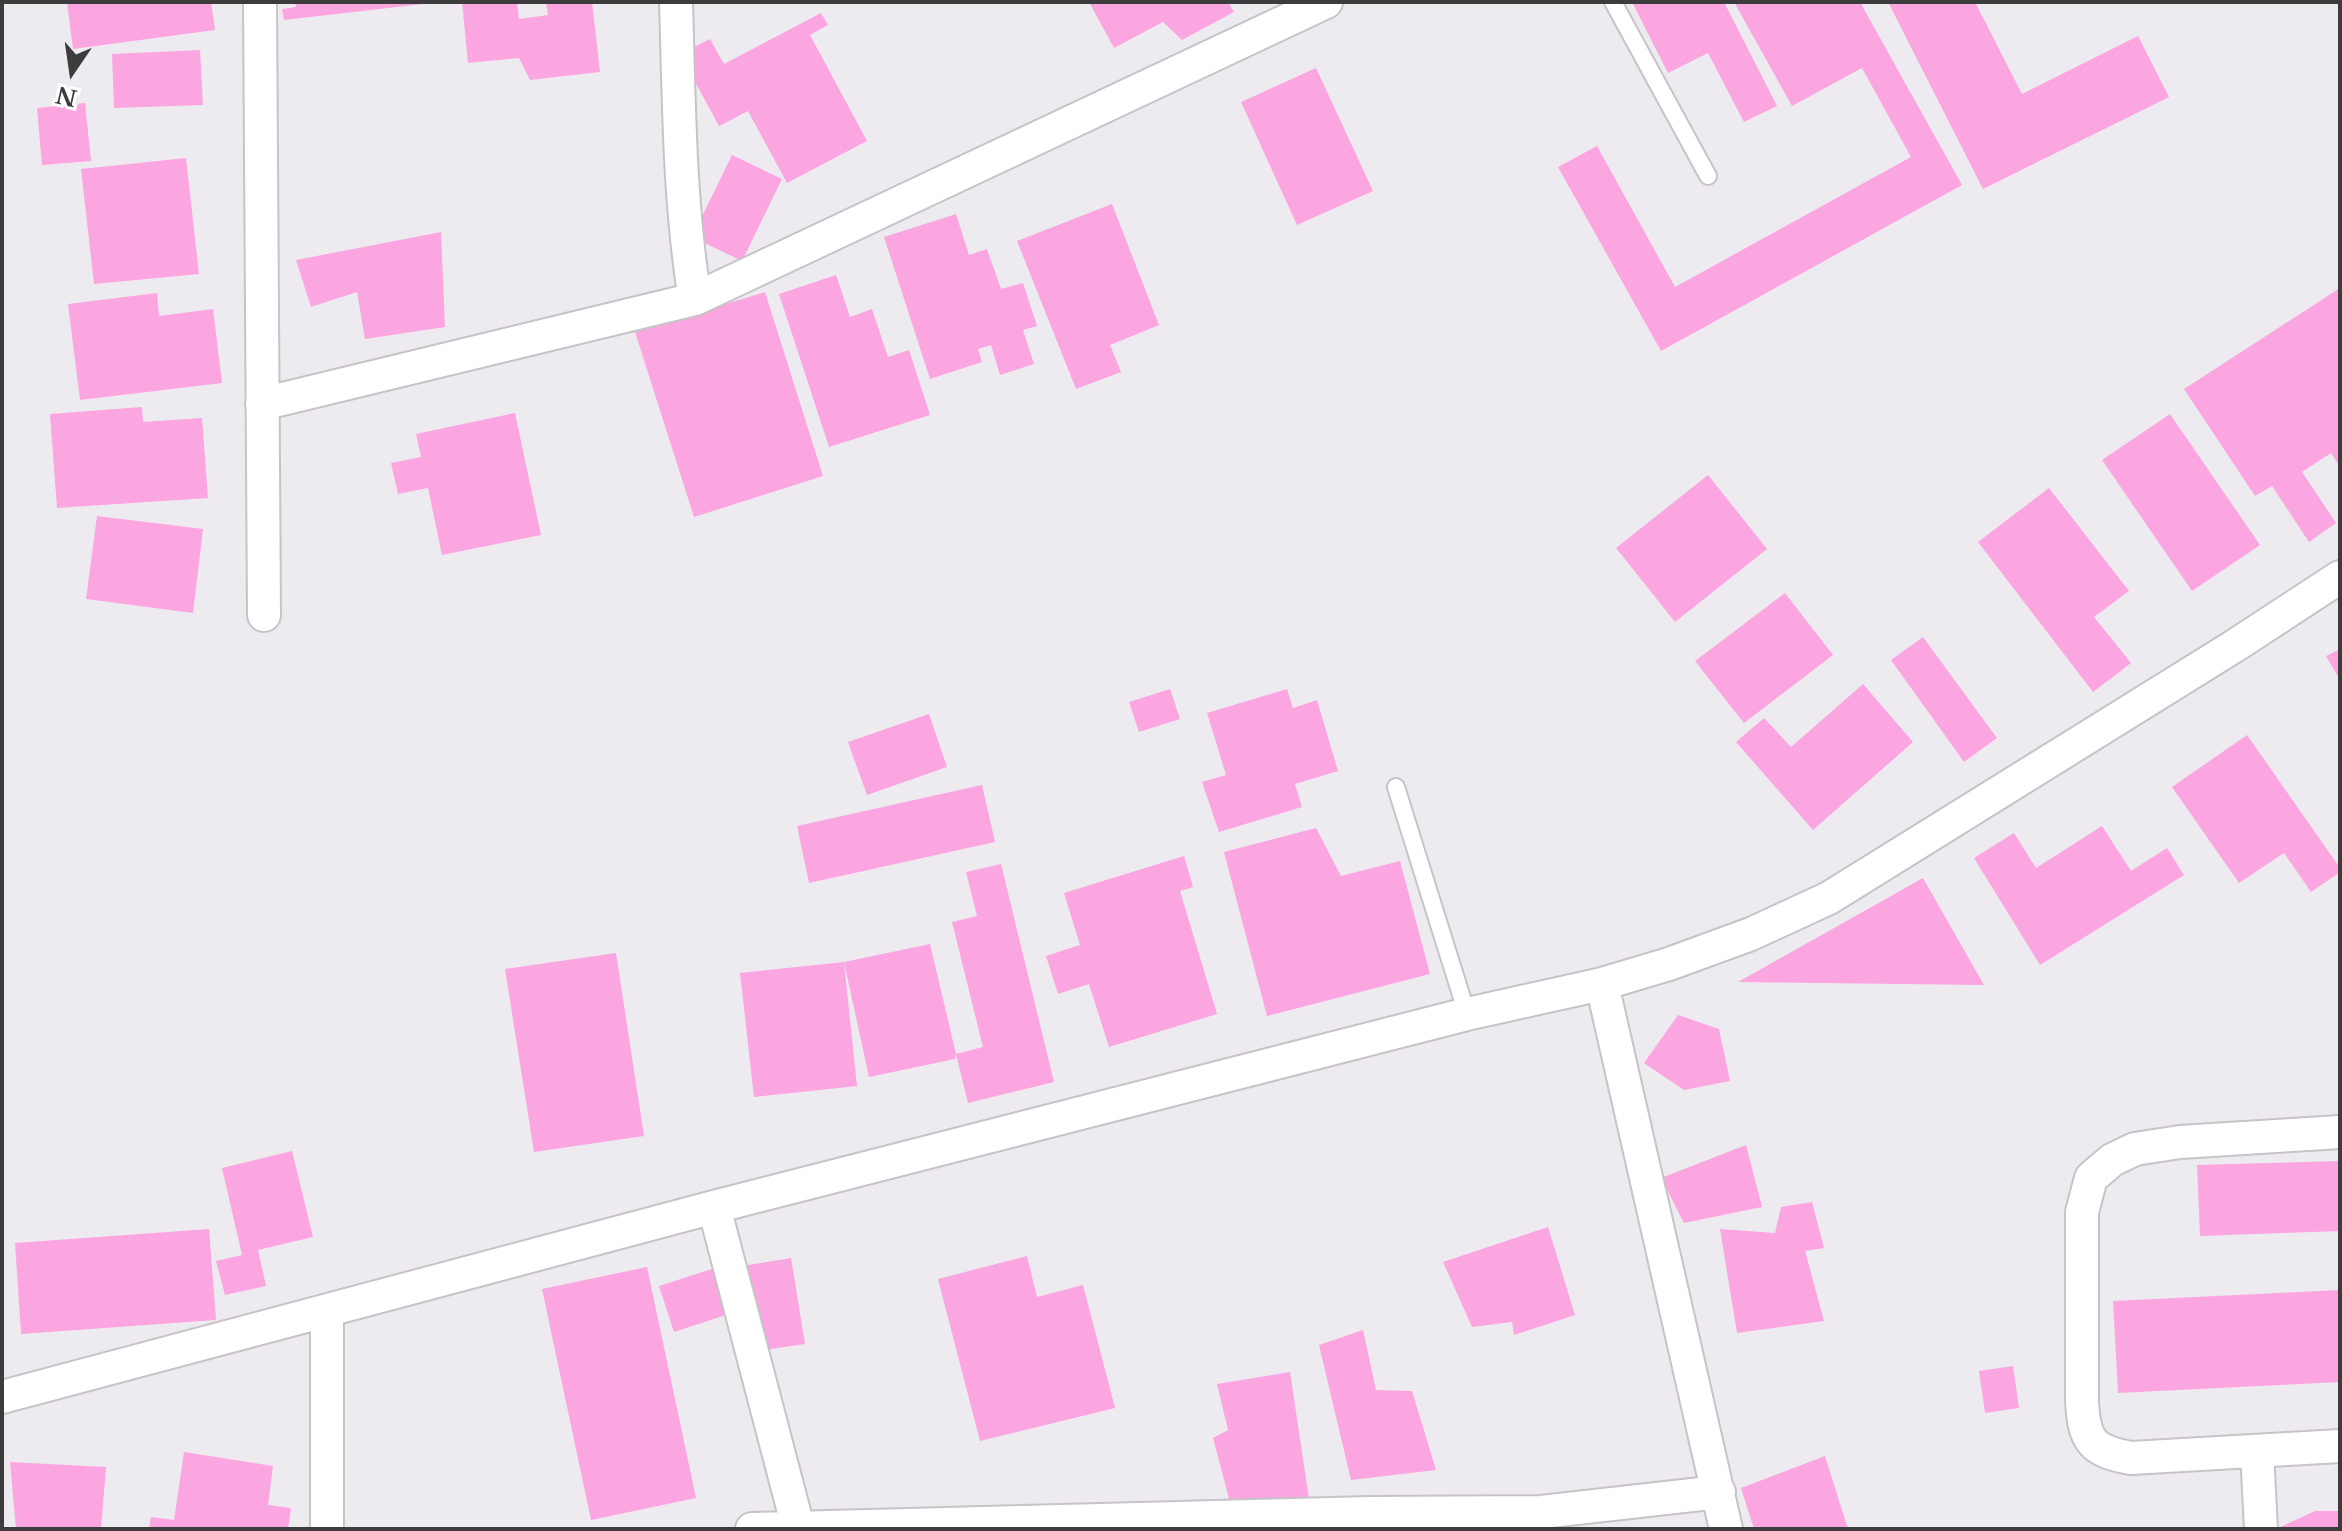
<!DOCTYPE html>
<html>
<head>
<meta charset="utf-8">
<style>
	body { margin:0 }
	#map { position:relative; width:2342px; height:1531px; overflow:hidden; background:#eeebf0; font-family:"Libre Baskerville",serif }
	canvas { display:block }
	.frame { position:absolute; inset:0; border:4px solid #3d3c3d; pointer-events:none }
	.north { position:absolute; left:32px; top:32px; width:80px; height:80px; -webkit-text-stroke:6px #fff; paint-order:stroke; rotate:193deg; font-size:22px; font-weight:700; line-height:32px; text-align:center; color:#3d3c3d }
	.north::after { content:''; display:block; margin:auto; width:28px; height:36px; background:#3d3c3d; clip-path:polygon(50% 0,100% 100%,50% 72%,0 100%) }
</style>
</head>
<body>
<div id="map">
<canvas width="2342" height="1531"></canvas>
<div class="frame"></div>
<div class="north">N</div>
</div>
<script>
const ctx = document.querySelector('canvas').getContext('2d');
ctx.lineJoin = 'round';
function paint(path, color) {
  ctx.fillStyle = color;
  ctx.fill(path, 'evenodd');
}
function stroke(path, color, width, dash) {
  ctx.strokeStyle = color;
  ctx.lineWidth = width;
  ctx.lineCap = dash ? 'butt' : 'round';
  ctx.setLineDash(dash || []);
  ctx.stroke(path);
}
paint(new Path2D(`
	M67 2H211L215 30 73 49Z
	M295 2H423V4L284 20 282 9 296 7Z
	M462 2H517L519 19 548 15 546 2H592L600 72 530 80 519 58 468 63Z
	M1089 2H1228L1234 12 1182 40 1163 22 1114 48Z
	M1632 2H1724L1777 106 1744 122 1708 53 1668 73Z
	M1734 2H1860L1962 185 1661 351 1558 167 1597 146 1675 287 1911 157 1862 68 1792 106Z
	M1888 2H1975L2022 94 2138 36 2169 97 1983 189Z
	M821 13 828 25 810 35 867 141 787 183 748 111 719 126 680 54 710 39 724 64Z
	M200 50 203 105 114 108 112 54Z
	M1316 68 1373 191 1297 225 1241 102Z
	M85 103 91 161 42 165 37 108Z
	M732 155 782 179 742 261 692 237Z
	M186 158 199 274 94 284 81 169Z
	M1112 204 1159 325 1110 345 1121 372 1076 389 1017 241Z
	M956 214 969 255 987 249 1001 289 1023 283 1037 326 1023 330 1034 364 1000 375 991 345 978 349 982 362 930 379 884 237Z
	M441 232 445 327 365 339 357 292 311 307 296 260Z
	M836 275 850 317 872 309 888 357 909 350 930 415 829 447 779 294Z
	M2340 288V467L2331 453 2302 472 2336 523 2309 542 2272 486 2255 496 2184 389Z
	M765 292 823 476 694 517 635 332Z
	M157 293 159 316 213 309 222 383 80 400 68 304Z
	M142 407 143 422 202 418 208 498 57 508 50 414Z
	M515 413 541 535 442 555 428 488 398 494 391 463 421 457 416 434Z
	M2170 414 2260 545 2192 591 2102 460Z
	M1708 475 1767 549 1675 622 1616 548Z
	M2049 488 2129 591 2094 617 2131 663 2093 692 1978 542Z
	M97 516 203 529 193 613 86 599Z
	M1785 593 1833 655 1744 723 1695 661Z
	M1923 637 1997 738 1964 762 1891 660Z
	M2340 649V680L2326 656Z
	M1863 684 1913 742 1813 830 1736 742 1764 718 1791 747Z
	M1170 689 1180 719 1139 732 1129 702Z
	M1287 689 1293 708 1317 700 1338 771 1295 784 1302 807 1219 832 1202 782 1226 775 1207 713Z
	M929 714 947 767 867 795 848 742Z
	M2247 735 2340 868V872L2311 892 2284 853 2239 883 2172 787Z
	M982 785 995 842 809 883 797 826Z
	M2102 826 2131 871 2167 848 2184 875 2040 965 1974 858 2014 833 2036 868Z
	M1316 828 1341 876 1400 861 1430 974 1267 1016 1224 852Z
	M1184 856 1193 887 1180 891 1217 1014 1109 1047 1089 984 1058 994 1046 956 1080 945 1064 893Z
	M1001 864 1054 1082 968 1103 956 1054 983 1047 952 922 977 916 966 872Z
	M1923 878 1984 985 1738 982Z
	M930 944 956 1054 955 1059 869 1077 844 962Z
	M616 953 644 1136 534 1152 505 969Z
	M844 962 857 1086 754 1097 740 973Z
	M1678 1015 1719 1029 1730 1081 1684 1090 1644 1063Z
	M1746 1145 1762 1207 1684 1223 1661 1178Z
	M292 1151 313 1237 258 1250 266 1286 225 1295 216 1261 242 1255 222 1168Z
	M2340 1161V1231L2200 1236 2197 1165Z
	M1812 1202 1824 1248 1805 1251 1824 1321 1737 1333 1720 1229 1775 1233 1781 1207Z
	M1548 1227 1575 1315 1514 1335 1512 1322 1472 1327 1443 1262Z
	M209 1229 216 1320 21 1334 15 1243Z
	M1027 1256 1037 1297 1083 1285 1115 1408 980 1441 938 1279Z
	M791 1258 805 1344 757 1351 743 1266Z
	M647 1267 696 1498 591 1520 542 1289Z
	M715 1268 729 1314 674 1332 659 1286Z
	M2340 1290V1382L2118 1393 2113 1301Z
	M1363 1330 1376 1390 1412 1391 1436 1470 1351 1480 1319 1345Z
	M2013 1366 2019 1408 1985 1413 1979 1371Z
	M1290 1372 1309 1499 1231 1506 1213 1438 1228 1430 1217 1384Z
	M184 1452 273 1466 268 1505 291 1508 288 1529H149L151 1517 174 1520Z
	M1825 1456 1848 1529H1754L1741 1488Z
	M10 1462 106 1467 101 1529H16Z
	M2315 1511H2340V1529H2276Z`), '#fba5e1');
const service = new Path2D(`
	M1613 2 1708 176
	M1396 787 1467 1014`);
const minor = new Path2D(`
	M260 2 264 615
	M676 2C679 101 679 201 695 299
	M262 404 695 299 1326 2
	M1602 984 1726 1529
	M2340 1132 2180 1142 2135 1149 2112 1160 2091 1178 2082 1212V1401C2084 1440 2091 1451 2131 1458L2340 1446
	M714 1207 798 1527
	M2 1397 714 1207 1467 1014 1602 984 1669 964 1751 934 1829 898 2236 645 2340 577
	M2257 1452 2261 1529
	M327 1529V1312
	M752 1529 1370 1513 1541 1512 1719 1492`);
stroke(service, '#c7c3c8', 20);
stroke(minor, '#c7c3c8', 36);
stroke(service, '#fff', 16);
stroke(minor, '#fff', 32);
</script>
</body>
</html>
